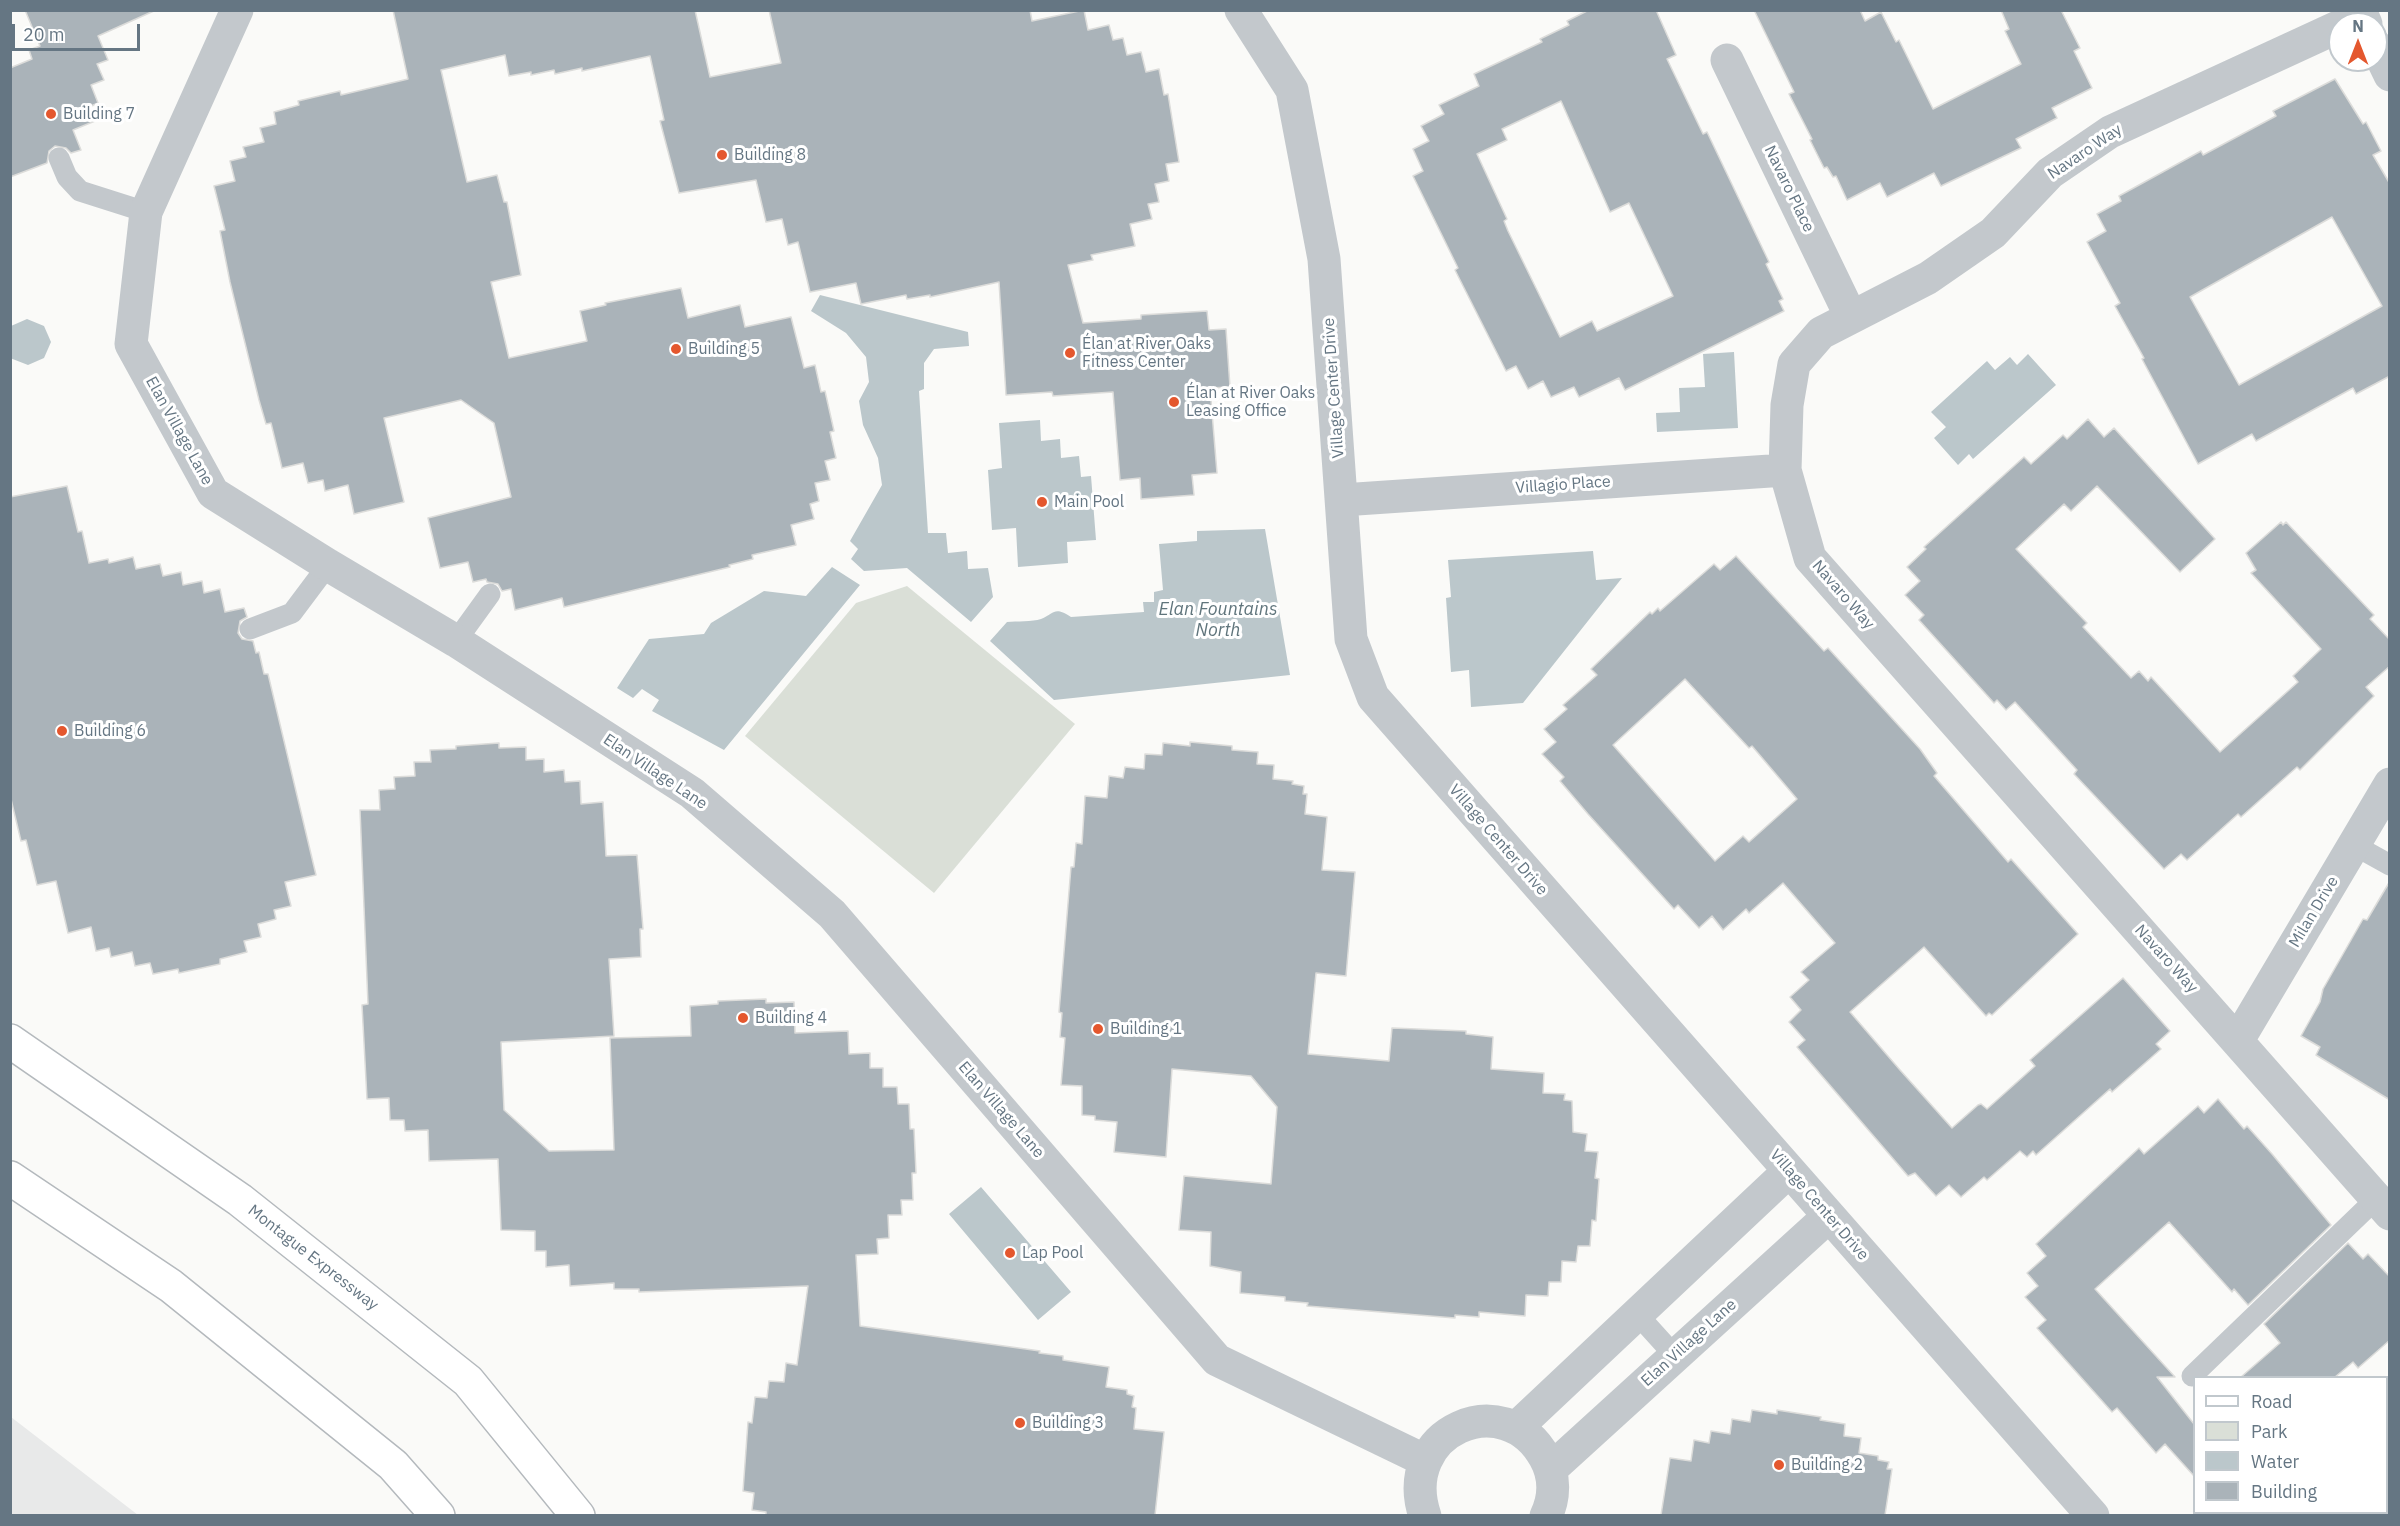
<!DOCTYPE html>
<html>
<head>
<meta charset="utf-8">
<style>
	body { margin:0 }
	#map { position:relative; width:2400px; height:1526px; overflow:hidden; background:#fafaf8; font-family:"IBM Plex Sans",sans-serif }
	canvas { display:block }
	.frame { position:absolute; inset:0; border:12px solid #657683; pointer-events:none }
	.legend { position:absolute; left:2193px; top:1376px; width:195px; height:138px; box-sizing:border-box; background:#fff; border:2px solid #c1c8cd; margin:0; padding:8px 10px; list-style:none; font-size:18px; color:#657683 }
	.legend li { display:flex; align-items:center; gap:12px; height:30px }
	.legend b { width:30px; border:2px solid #c1c8cd }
	.north { position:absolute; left:2328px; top:12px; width:60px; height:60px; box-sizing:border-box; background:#fff; border:2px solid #c1c8cd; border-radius:50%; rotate:0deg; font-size:16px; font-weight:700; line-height:24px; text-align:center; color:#657683 }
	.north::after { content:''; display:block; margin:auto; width:21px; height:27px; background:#e4572e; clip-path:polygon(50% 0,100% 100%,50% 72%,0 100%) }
	.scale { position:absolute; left:12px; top:24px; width:128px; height:27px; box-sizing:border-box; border:3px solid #657683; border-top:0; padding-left:8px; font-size:18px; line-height:21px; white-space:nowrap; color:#657683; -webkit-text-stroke:4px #fff; paint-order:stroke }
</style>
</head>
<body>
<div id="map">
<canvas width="2400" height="1526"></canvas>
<div class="frame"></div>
<ul class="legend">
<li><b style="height:8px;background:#fff"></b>Road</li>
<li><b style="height:16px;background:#dadfd7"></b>Park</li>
<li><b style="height:16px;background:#bbc7cb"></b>Water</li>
<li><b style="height:16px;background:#aab3b9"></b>Building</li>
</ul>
<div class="north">N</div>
<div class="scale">20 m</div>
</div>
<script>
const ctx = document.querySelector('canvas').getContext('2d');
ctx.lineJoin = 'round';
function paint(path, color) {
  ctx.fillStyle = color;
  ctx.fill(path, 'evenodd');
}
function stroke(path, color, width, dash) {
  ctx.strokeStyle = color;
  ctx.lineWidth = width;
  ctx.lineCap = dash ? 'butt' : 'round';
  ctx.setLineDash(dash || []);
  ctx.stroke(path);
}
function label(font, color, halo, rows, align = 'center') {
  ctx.font = font + ' "IBM Plex Sans",sans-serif';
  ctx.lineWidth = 6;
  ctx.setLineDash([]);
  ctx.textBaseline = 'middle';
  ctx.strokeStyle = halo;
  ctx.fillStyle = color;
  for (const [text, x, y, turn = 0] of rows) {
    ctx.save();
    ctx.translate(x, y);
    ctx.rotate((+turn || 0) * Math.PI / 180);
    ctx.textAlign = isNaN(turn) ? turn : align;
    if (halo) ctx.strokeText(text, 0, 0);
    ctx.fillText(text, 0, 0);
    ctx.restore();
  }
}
paint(new Path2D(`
	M11 1417 138 1515H11Z`), '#e8e9e9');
paint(new Path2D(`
	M907 586 1075 724 934 893 745 736 856 603Z`), '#dadfd7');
paint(new Path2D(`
	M820 295 968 332 969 346 934 349 924 363V389L919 391 928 533H946L948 553 967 551 968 569 988 568 993 597 971 622 907 568 864 571 851 559 858 549 850 541 882 485 878 458 863 425 859 401 869 382 866 357 846 333 811 311Z
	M27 319 44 326 51 342 44 358 28 365 10 358 11 326Z
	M1734 352 1738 428 1657 432 1656 413 1680 412 1679 388 1705 387 1703 354Z
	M2028 354 2056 385 1973 459 1969 454 1958 465 1934 438 1946 427 1931 412 1987 361 1995 370 2010 357 2017 365Z
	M1040 420 1041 441 1060 439 1061 458 1079 456 1081 477 1091 476 1096 540 1067 542 1068 563 1018 567 1016 528 992 530 988 470 1002 468 999 423Z
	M1265 529 1290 675 1054 700 990 641 1007 622C1017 621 1032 622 1041 619 1055 613 1054 606 1071 617L1144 612 1143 602H1154V592L1163 590 1159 544 1197 541V531Z
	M1593 551 1596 580 1622 578 1523 703 1471 707 1469 670 1451 672 1446 598 1451 597 1448 560Z
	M832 567 860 585 724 750 652 711 659 700 642 689 633 698 617 688 649 639 704 634 711 623 764 591 806 596Z
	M981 1187 1071 1292 1038 1320 949 1214Z`), '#bbc7cb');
const building = new Path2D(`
	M25 10H156L98 36 108 60 97 64 104 80 91 85 98 103 89 107 95 121 73 130 81 150 71 153 66 148 55 146 49 151 47 163 10 177V68L32 59 29 50 40 46Z
	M393 10H695L710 77 781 63 769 10H1030L1032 21 1084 10 1088 30 1109 25 1113 40 1123 38 1127 55 1141 52 1146 72 1159 69 1164 95 1168 94 1179 162 1166 164 1169 181 1155 184 1159 202 1148 204 1152 219 1130 224 1135 246 1091 255 1093 260 1068 265 1083 323 1141 319V315L1207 311 1209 330 1226 329 1230 387 1210 388 1217 473 1192 475 1194 495 1141 499 1140 478 1120 480 1113 392 1053 396 1052 392 1006 395 999 282 930 297V295L907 299 906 295 861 304 856 283 810 292 798 242 788 245 782 219 766 222 756 180 679 193 660 121 664 120 650 56 582 71V68L555 74 554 70 531 75V72L509 76 505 55 441 70 467 182 497 175 504 202H507L521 275 491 282 509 358 587 341 580 311 606 305 605 303 681 288 688 318 740 305 745 327 791 317 804 368 815 365 821 392 825 391 834 431 830 432 836 458 825 461 830 480 815 483 819 501 810 504 814 519 791 525 796 545 752 555 753 559 729 565 730 567 564 607 562 598 515 610 511 589 502 591 498 584 487 582 486 579 473 582 468 562 440 568 428 518 511 497 494 423 461 400 384 418 404 502 354 514 348 485 325 491 323 480 308 483 303 463 282 468 271 423 266 424 259 400 230 282 220 231 225 230 214 186 235 181 230 161 246 157 243 147 264 142 260 128 276 124 274 112 299 105 298 101 340 91 341 95 408 79Z
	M1589 10H1656L1676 55 1667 59 1703 134 1707 132 1769 262 1766 264 1783 299 1779 301 1784 311 1625 390 1619 378 1579 397 1574 387 1551 397 1543 381 1528 389 1516 366 1506 371 1455 270 1458 268 1413 176 1423 171 1413 149 1429 141 1421 126 1444 114 1439 105 1479 86 1474 74 1542 42 1540 39 1569 25 1567 21ZM1561 101 1610 212 1629 203 1673 296 1597 331 1592 321 1560 337 1508 231 1504 221 1507 219 1477 154 1507 140 1502 129Z
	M1754 10H1860L1865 21 1881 12 1896 42 1899 40 1933 109 2021 64 2005 31 2009 29 2001 10H2061L2080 48 2074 51 2092 88 2052 108 2057 118 2016 139 2021 148 1941 186 1934 173 1887 197 1880 183 1847 200 1836 176 1833 177 1827 167 1824 168 1810 140 1812 139 1789 94 1794 92Z
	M2335 79 2363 124 2366 122 2381 151 2373 155 2390 184V376L2356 394 2353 388 2256 441 2252 434 2198 464 2142 359 2144 358 2115 306 2120 303 2087 242 2106 231 2097 214 2121 201 2119 196 2201 151 2203 155 2276 116 2273 111ZM2332 217 2382 306 2239 385 2190 297Z
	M2088 419 2104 437 2114 428 2215 539 2180 572 2097 486 2071 511 2064 504 2016 549 2087 623 2083 627 2131 678 2139 671 2148 681 2151 677 2220 752 2298 682 2293 676 2321 649 2251 573 2256 570 2246 553 2281 522 2283 525 2286 522 2374 615 2370 619 2390 640V666L2366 687 2374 696 2300 770 2297 767 2241 817 2238 814 2187 860 2181 854 2164 869 2074 774 2077 770 2015 702 2006 710 1997 700 1994 703 1919 620 1924 615 1905 595 1920 581 1907 567 1926 549 1924 547 2024 457 2031 464 2063 435 2067 439Z
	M67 486 78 532 82 531 89 563 108 559 109 563 133 557 136 569 160 564 163 576 181 572 183 585 202 581 204 593 220 589 225 612 244 608 247 617 240 621 238 633 242 639 253 641 256 653 259 652 264 674H268L316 875 285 882 291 906 274 910 276 919 258 924 261 937 244 941 247 952 220 959V964L179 973 178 969 153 974 150 963 135 966 132 952 111 957 109 948 96 951 91 927 68 933 56 881 37 885 26 840 21 841 10 795V497Z
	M1736 556 1824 651 1828 648 1920 749 1937 773 1934 776 2008 862 2011 859 2078 934 1992 1015 1989 1013 1986 1016 1924 947 1850 1012 1900 1070 1952 1128 1978 1105 1981 1104 1987 1109 2035 1066 2030 1060 2123 978 2170 1031 2156 1044 2161 1049 2112 1092 2110 1089 2036 1155 2033 1151 2027 1157 2020 1151 1987 1180 1984 1177 1961 1197 1949 1185 1936 1196 1915 1173 1908 1176 1797 1047 1805 1040 1789 1022 1801 1010 1790 997 1809 980 1801 972 1835 943 1783 883 1749 913 1746 909 1723 930 1712 916 1699 928 1678 905 1674 909 1588 814 1560 781 1564 777 1542 754 1556 742 1544 729 1567 709 1563 705 1597 675 1591 669 1650 612 1652 614 1658 608 1660 611 1714 564 1720 570ZM1685 679 1749 748 1752 746 1797 799 1749 842 1743 836 1715 861 1613 745Z
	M1190 742 1232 746V750L1258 752 1257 764 1274 765 1273 779 1293 781 1292 784 1304 786 1303 794H1307L1305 814 1327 817 1322 870 1355 872 1346 976 1316 973 1308 1054 1389 1061 1392 1028 1466 1031V1034L1493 1037 1491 1069 1544 1073 1543 1093 1565 1094 1564 1100 1572 1101 1573 1132 1587 1134 1585 1151 1598 1152 1595 1178 1599 1179 1596 1221 1592 1220 1590 1246H1578L1576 1262 1562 1261 1561 1282H1549L1548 1296 1526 1295 1525 1316 1479 1312V1317L1455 1315V1318L1307 1306 1308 1303 1285 1301V1297L1240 1293 1241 1272 1210 1266 1211 1232 1179 1230 1184 1176 1271 1184 1277 1107 1251 1076 1172 1069 1166 1157 1114 1152 1117 1122 1095 1120V1116L1082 1115V1086L1061 1085 1065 1038 1060 1037 1062 1013 1059 1012 1063 964 1071 867H1074L1076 843 1082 844 1085 796 1107 798 1109 776 1123 778 1125 767 1144 769 1145 754 1162 755 1163 743 1190 746Z
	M499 743V748L526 747V760L544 759V772L564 770 565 782 580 781 581 804 603 802 606 856 637 855 643 929H640L641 957 609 959 614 1036 501 1042 504 1110 549 1151 614 1150 610 1038 691 1036 690 1006 718 1004V1001L766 999V1003L794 1002 795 1033 848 1031 849 1054 870 1053V1068H883V1087H897L898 1104H909L910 1129H914L916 1173H912L913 1200H901L902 1215H888L889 1238 877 1239 878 1254 856 1255 860 1326 1040 1351 1039 1353 1063 1356V1360L1109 1367 1106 1387 1127 1390V1394L1134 1396 1132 1407 1136 1408 1134 1429 1164 1432 1155 1515H766V1512L752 1510 754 1493 743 1491 748 1422 752 1423 755 1397 767 1398 769 1381 784 1382 786 1363 797 1365 808 1286 639 1292V1289H614V1283L570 1286 569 1265 546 1267V1251H535V1231L501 1230 498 1159 429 1161 428 1130 405 1131 404 1120H390L389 1098 367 1099 362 1005 368 1004 360 810H380L379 790 395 789 394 777 415 776 414 762H431L430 750 456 749V746Z
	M2390 881V1100L2316 1055 2320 1047 2301 1036 2320 1002 2323 989 2363 919 2367 920Z
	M2218 1099 2244 1129 2247 1126 2272 1154 2331 1225 2248 1305 2234 1289 2232 1292 2169 1222 2095 1289 2175 1377H2157L2194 1424V1476L2165 1444 2156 1453 2117 1408 2112 1412 2037 1328 2046 1320 2025 1297 2038 1286 2027 1273 2046 1256 2036 1244 2139 1148 2144 1154 2198 1106 2204 1113Z
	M2348 1243 2363 1259 2368 1254 2390 1277V1340L2358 1368 2353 1362 2335 1377H2241L2280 1343 2264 1324Z
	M1752 1410 1777 1414V1410L1821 1417 1820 1420 1845 1424 1844 1436 1861 1438 1859 1453 1878 1456V1460L1889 1462 1887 1469H1892L1885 1515H1661L1670 1458 1691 1461 1694 1440 1709 1443 1711 1431 1730 1434 1732 1419 1750 1422Z`);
paint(building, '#aab3b9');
stroke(building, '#dcdcda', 1.5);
const secondary = new Path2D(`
	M2386 1469 2390 1466
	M2345 1516 2347 1512`);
const highway = new Path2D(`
	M10 1041 240 1200 468 1381 578 1516
	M10 1178 171 1286 393 1465 438 1516`);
stroke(secondary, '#b3babf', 36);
stroke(highway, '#b4b9bd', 36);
stroke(new Path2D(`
	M59 158 67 177 80 191 146 212
	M250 629 292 613 328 565
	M456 641 490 594
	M2354 845 2390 865
	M1637 1314 1675 1356
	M2192 1376 2376 1199`), '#c3c8cc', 21);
stroke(new Path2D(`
	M237 10 146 212 131 344 213 493 328 565 456 641 692 793 832 914 1217 1360 1424 1460
	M1241 10 1292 90 1324 259 1351 639 1373 697 2093 1516
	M2360 10 2366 24
	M2340 26 2110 132 2050 173 1993 233 1928 278 1821 333 1794 364 1787 405 1785 470 1810 558 2390 1214
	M2376 46 2390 75
	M1727 60 1851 317
	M1342 500 1785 470
	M2238 1040 2390 784
	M1516 1428 1789 1171
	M1551 1469 1828 1217
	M1425 1516C1396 1431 1505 1384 1545 1458 1555 1476 1555 1497 1546 1516`), '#c3c8cc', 33);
stroke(secondary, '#fff', 33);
stroke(highway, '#fff', 33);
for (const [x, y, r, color] of [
	[51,114,6,"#e4572e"],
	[722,155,6,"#e4572e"],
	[676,349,6,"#e4572e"],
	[1070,353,6,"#e4572e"],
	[1174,402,6,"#e4572e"],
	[1042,502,6,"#e4572e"],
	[62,731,6,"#e4572e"],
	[743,1018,6,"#e4572e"],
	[1098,1029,6,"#e4572e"],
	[1010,1253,6,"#e4572e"],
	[1020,1423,6,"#e4572e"],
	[1779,1465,6,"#e4572e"]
]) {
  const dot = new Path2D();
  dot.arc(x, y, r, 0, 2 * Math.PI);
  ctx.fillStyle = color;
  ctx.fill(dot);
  stroke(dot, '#fff', 2);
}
label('16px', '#657683', '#fff', [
	["Building 7",63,114],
	["Building 8",734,155],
	["Élan at River Oaks",1082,344],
	["Fitness Center",1082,362],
	["Building 5",688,349],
	["Élan at River Oaks",1186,393],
	["Leasing Office",1186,411],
	["Main Pool",1054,502],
	["Building 6",74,731],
	["Building 4",755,1018],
	["Building 1",1110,1029],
	["Lap Pool",1022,1253],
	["Building 3",1032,1423],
	["Building 2",1791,1465]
], 'left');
label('16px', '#657683', '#fff', [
	["Navaro Way",2085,152,-34],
	["Navaro Place",1789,189,64],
	["Village Center Drive",1334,388,-94],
	["Elan Village Lane",179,431,61],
	["Villagio Place",1563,485,-4],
	["Navaro Way",1843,595,49],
	["Elan Village Lane",655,772,34],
	["Village Center Drive",1498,840,49],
	["Milan Drive",2314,912,-59],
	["Navaro Way",2166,959,48],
	["Elan Village Lane",1001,1110,49],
	["Village Center Drive",1819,1205,49],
	["Montague Expressway",313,1258,38],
	["Elan Village Lane",1689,1343,-42]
]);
label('italic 18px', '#60757c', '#fff', [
	["Elan Fountains",1218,610],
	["North",1218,631]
]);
</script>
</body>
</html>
